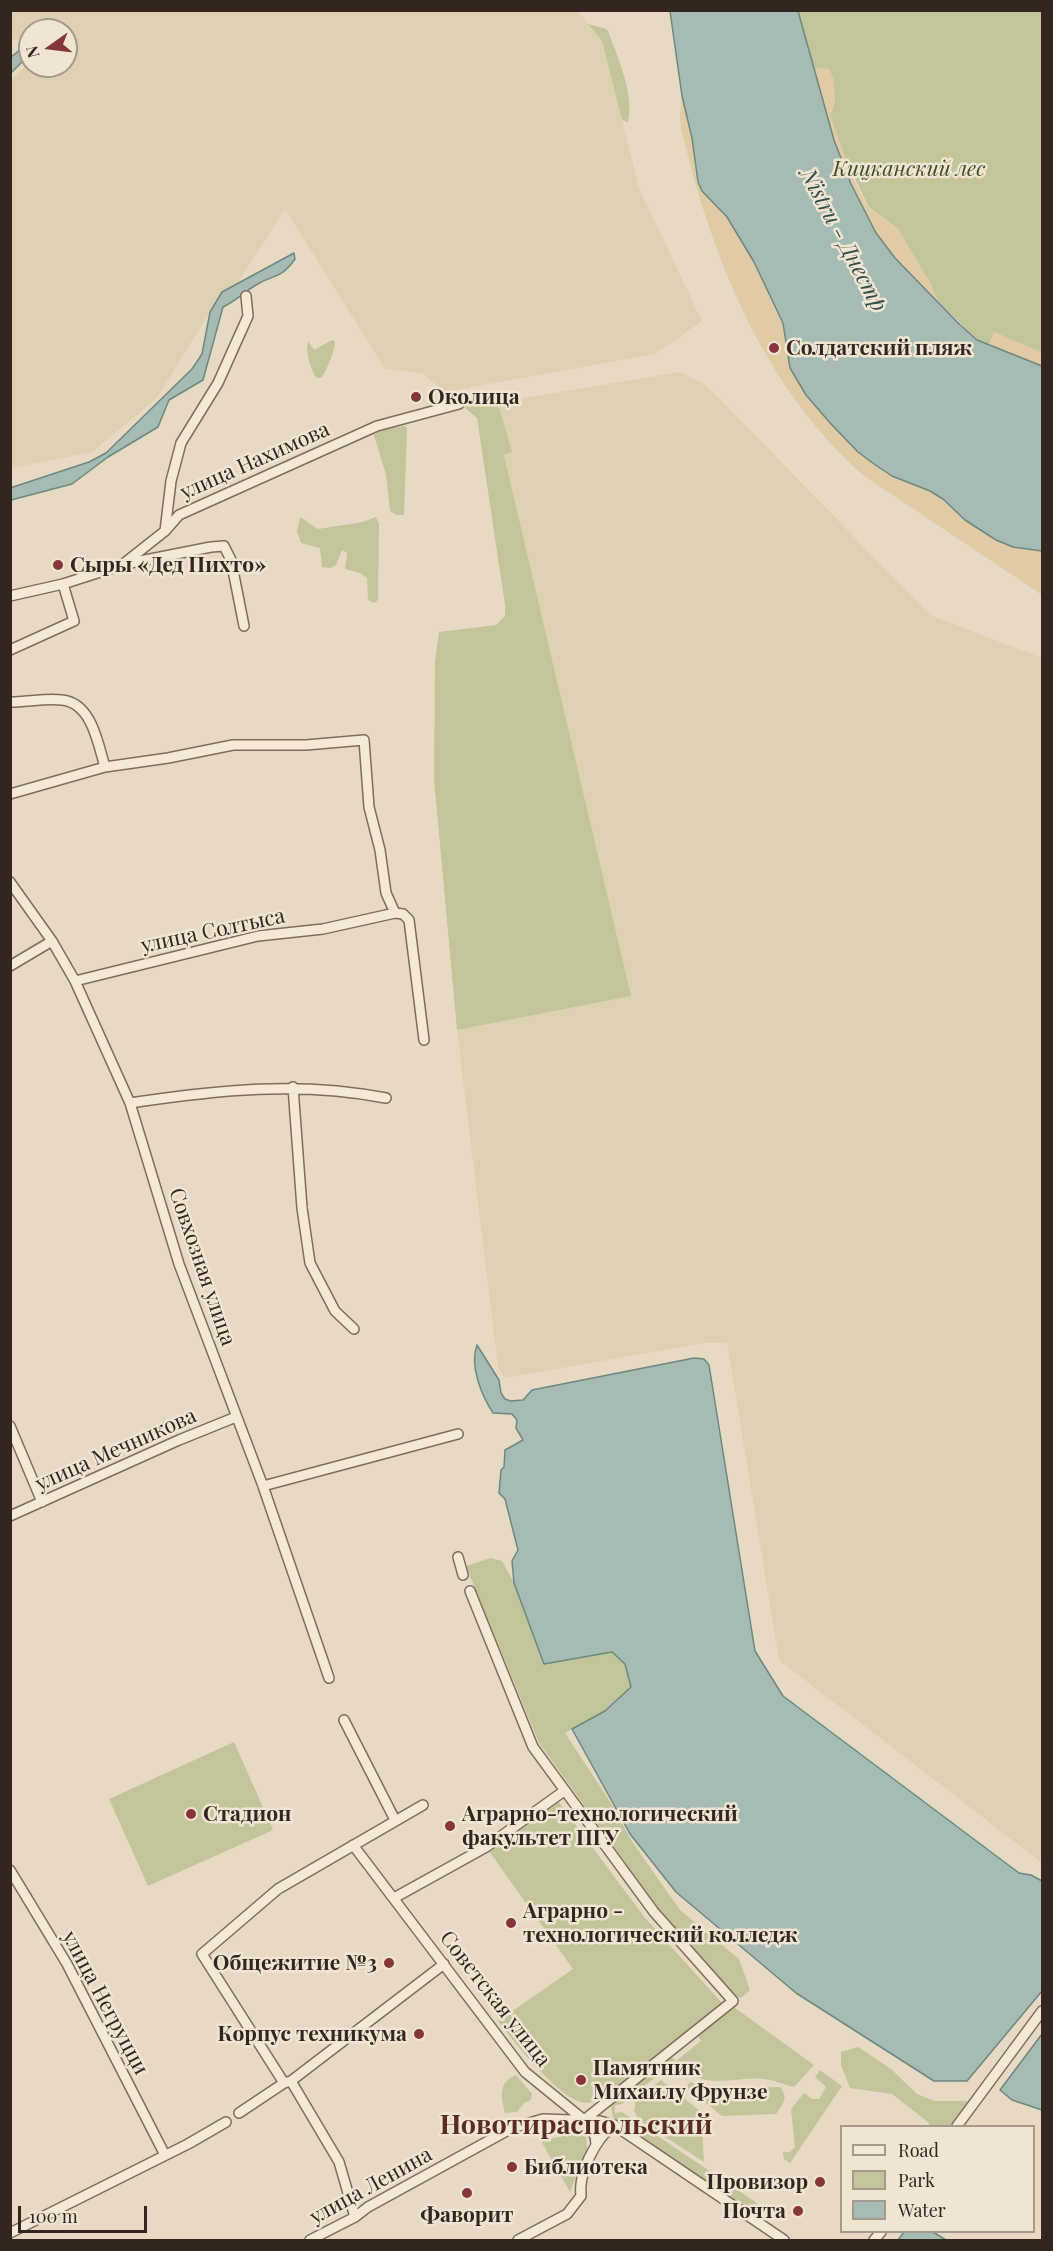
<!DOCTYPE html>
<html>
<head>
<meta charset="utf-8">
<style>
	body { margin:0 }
	#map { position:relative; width:1053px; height:2251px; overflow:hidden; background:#e7dac4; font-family:"Playfair Display",serif }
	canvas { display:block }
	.frame { position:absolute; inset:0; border:12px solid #32261f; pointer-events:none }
	.legend { position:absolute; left:840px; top:2125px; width:195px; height:108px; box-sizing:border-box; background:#f0e5d2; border:2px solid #a4998a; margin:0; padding:8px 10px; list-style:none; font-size:18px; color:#32261f }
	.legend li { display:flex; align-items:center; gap:12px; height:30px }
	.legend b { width:30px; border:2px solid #a4998a }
	.north { position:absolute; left:18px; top:18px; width:60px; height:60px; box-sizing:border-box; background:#f0e5d2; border:2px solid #a4998a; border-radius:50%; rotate:256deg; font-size:16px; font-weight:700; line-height:24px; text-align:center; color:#32261f }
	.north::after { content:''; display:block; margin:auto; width:21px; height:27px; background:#87353c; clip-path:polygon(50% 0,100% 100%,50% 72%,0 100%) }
	.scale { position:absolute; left:18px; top:2206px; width:129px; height:27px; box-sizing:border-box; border:3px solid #32261f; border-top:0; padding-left:8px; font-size:18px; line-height:21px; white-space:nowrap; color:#32261f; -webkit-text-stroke:4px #f0e5d2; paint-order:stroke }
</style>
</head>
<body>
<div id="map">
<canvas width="1053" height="2251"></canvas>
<div class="frame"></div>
<ul class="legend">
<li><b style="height:8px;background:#f4e8d6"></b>Road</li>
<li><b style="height:16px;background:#c2c499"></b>Park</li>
<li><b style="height:16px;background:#a5bbb3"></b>Water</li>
</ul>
<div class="north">N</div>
<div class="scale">100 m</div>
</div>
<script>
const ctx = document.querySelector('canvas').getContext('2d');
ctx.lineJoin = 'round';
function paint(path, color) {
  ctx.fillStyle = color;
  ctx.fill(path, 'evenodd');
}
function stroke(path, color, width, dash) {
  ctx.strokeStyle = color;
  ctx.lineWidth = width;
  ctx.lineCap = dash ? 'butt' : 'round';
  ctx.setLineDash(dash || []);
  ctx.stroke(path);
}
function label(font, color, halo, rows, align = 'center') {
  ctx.font = font + ' "Playfair Display",serif';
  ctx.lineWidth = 5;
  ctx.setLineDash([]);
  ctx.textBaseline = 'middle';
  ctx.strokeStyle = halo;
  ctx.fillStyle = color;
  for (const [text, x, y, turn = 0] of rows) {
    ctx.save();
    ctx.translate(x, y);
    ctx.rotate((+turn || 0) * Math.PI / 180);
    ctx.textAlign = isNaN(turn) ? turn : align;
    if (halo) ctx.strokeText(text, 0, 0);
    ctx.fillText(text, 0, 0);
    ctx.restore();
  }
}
paint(new Path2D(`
	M11 11H578L602 41 639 188 702 321 655 354 445 392 422 373 385 369 285 209 237 284 222 292 157 398 92 452 11 468V80L30 62V66H66V30H30V36L11 41Z
	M680 372 701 382 715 394 930 615 1042 658V1863L779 1660 727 1343H705L504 1378 498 1367 457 1030 631 996 504 454 511 452 500 410 494 403Z`), '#dcd2b2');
paint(new Path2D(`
	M798 11H1042V353L994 332 989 345 978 340 939 303 930 283 898 229 868 206 837 140 830 115 835 102 829 69 813 68Z
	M588 24 607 29C617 55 635 95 628 122L622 120 602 41Z
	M332 340 335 341C336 348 326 372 321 378H316C311 369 305 352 308 341L314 350Z
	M494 403 500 410 512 452 504 455 631 996 457 1030 434 779 435 661 439 632 496 625 505 616V605L477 418 464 407Z
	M405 426 407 428 404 515H397L390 511 386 475 374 435 381 430Z
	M300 517 318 529 363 522 376 517 379 524 378 600 374 603 368 600 367 578 360 573 345 569 347 553 342 550 336 565 330 568 322 567 320 548 301 543 297 531Z
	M491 1558 502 1561 514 1583 545 1664 612 1652 625 1664 631 1687 605 1711 565 1733 609 1800 633 1843 680 1910 739 1959 750 1990 741 1998 734 1995 658 1908 539 1743 466 1566Z
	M234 1742 273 1830 148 1886 109 1799Z
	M555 1797 645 1918 722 2003 606 2098C600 2100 593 2102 587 2103 561 2103 514 2041 498 2021L573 1969 486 1847Z
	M731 2005 814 2065 794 2087C782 2085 777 2080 764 2079 745 2077 726 2083 708 2080 702 2080 696 2076 690 2075 680 2073 660 2077 663 2060L671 2057 676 2061 701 2041 698 2035Z
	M858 2047 891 2069 917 2094 935 2101H968L952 2126H929V2123L892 2094 850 2088 841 2065V2052Z
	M820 2070 842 2086 790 2163 784 2159 783 2152H790L795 2147 791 2109 804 2093 812 2099H819L826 2087 815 2077Z
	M650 2073 657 2076 622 2104 615 2105V2113L622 2112 754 2201 760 2206 753 2214 613 2117 611 2107 613 2102Z
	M516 2075 532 2094 531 2100 524 2103 517 2112 505 2113C501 2097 498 2082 516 2075Z
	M661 2080 701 2112 704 2162 639 2120 634 2111 636 2099Z
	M690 2082 711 2089 780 2087C789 2098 783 2104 776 2114L722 2116 686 2087Z
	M579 2132 586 2136 587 2148 570 2192 541 2141Z`), '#c2c499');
paint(new Path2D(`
	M813 68 829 69 834 79 835 102 830 115 853 178 867 206 898 229 930 283 939 303C918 281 895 260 877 235 846 191 828 120 813 68Z
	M682 96 692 138 696 174 702 191 727 217 754 262 783 323 790 368 806 395 858 452 892 476 930 491 943 499 965 520 996 540 1014 547 1042 551V595L864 476C763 387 711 256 681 128L680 115Z
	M994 332 1042 353V366L989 345Z`), '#e0cba4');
const water = new Path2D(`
	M670 11H798L834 140 851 184 876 233 895 258 957 322 977 340 1042 366V551L1013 547 996 540 965 520 943 499 930 491 892 476 874 464 858 452 831 424 806 395 790 368 783 323 754 262 727 217 702 191 698 182 692 138 682 96Z
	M27 44 30 45V54L11 73V57Z
	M294 253 295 259C281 279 274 274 256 285 244 292 236 301 223 307L203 380 169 400 158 427 108 457 72 484 11 500 10 488 89 462 106 453 192 369 202 354 210 312 222 292Z
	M477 1345 499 1380 501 1393 505 1399 511 1401 523 1400 532 1390 694 1358 704 1359 709 1365 755 1651 783 1696 1019 1873 1031 1875 1042 1881V1991L967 2081H934L796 1993 676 1892 630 1834 572 1729 605 1711 631 1687 625 1664 612 1652 544 1664 514 1583 512 1561 518 1550 505 1499 499 1493 501 1470 504 1467 505 1450 523 1440 516 1428 517 1420 512 1414 493 1413C482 1396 469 1366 477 1345Z
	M1042 2034V2110L1012 2100 1000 2090Z
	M904 2232H933L946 2240H898Z`);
paint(water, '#a5bbb3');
stroke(water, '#6d887f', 1.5);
const street = new Path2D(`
	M165 531 171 481 181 443 218 383 248 316 246 296
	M125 564 211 547 224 546 231 560 244 626
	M10 596 63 584 122 565 165 531 179 515 377 426 459 404
	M10 650 74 621 63 584
	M10 702C27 702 46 698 62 700 92 703 98 744 105 767
	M10 794 105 767 168 758 233 745H306L364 740 369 807 380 850 386 893 395 913 403 914 409 920 424 1040
	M10 882 52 941 75 981 130 1103 179 1264 263 1486 329 1678
	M10 966 52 941
	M75 981 258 936 323 929 395 913
	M293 1087 302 1208 310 1263 335 1311 354 1329
	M130 1103C218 1090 298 1081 386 1098
	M10 1426 42 1502
	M263 1486 458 1434
	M10 1516 179 1440 236 1417
	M458 1557 463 1575
	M470 1591 533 1747 654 1912 733 2001 584 2120
	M344 1720 395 1820
	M353 1845 525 2072 584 2120 595 2136 596 2144
	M10 1870 67 1964 165 2155
	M394 1898 486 1847 564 1791
	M291 2081 284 2083 202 1954 278 1889 423 1805
	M239 2113 284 2083
	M957 2126 1042 2011
	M355 2217 339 2162 291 2081 444 1964
	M10 2233 188 2144 226 2122
	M310 2240 355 2217 368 2207 512 2128 543 2119 600 2121 614 2125 784 2240
	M518 2240 567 2214 581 2196C578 2173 596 2138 614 2125
	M874 2240 881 2232`);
stroke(street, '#806c5d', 12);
stroke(street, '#f4e8d6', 9);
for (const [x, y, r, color] of [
	[774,348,6,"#87353c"],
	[416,397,6,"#87353c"],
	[58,565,6,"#87353c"],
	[191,1814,6,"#87353c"],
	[450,1826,6,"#87353c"],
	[511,1923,6,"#87353c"],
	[389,1963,6,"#87353c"],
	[419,2034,6,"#87353c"],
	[581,2080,6,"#87353c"],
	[512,2167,6,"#87353c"],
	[820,2182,6,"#87353c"],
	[467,2193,6,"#87353c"],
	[798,2211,6,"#87353c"]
]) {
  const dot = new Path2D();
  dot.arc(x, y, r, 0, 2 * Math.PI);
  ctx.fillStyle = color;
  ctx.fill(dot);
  stroke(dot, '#f0e5d2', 2);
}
label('italic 21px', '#454b28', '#f0e5d2', [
	["Кицканский лес",909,169]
]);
label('bold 21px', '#32261f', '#f0e5d2', [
	["Солдатский пляж",786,348],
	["Околица",428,397],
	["Сыры «Дед Пихто»",70,565],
	["Стадион",203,1814],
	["Аграрно-технологический",462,1814],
	["факультет ПГУ",462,1838],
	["Аграрно -",523,1911],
	["технологический колледж",523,1935],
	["Общежитие №3",377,1963,"right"],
	["Корпус техникума",407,2034,"right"],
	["Памятник",593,2068],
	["Михаилу Фрунзе",593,2092],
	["Библиотека",524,2167],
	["Провизор",808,2182,"right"],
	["Почта",786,2211,"right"],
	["Фаворит",467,2215,"center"]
], 'left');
label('21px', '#32261f', '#f0e5d2', [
	["улица Нахимова",255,461,-24],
	["улица Солтыса",213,931,-12],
	["Совхозная улица",202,1267,71],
	["улица Мечникова",116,1450,-24],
	["Советская улица",495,1999,52],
	["улица Негруцци",105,2003,62],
	["улица Ленина",371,2186,-29]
]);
label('italic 22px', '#304f4b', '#f0e5d2', [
	["Nistru - Днестр",843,240,62]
]);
label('bold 27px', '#582b24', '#f0e5d2', [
	["Новотираспольский",576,2126]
]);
</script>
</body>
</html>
